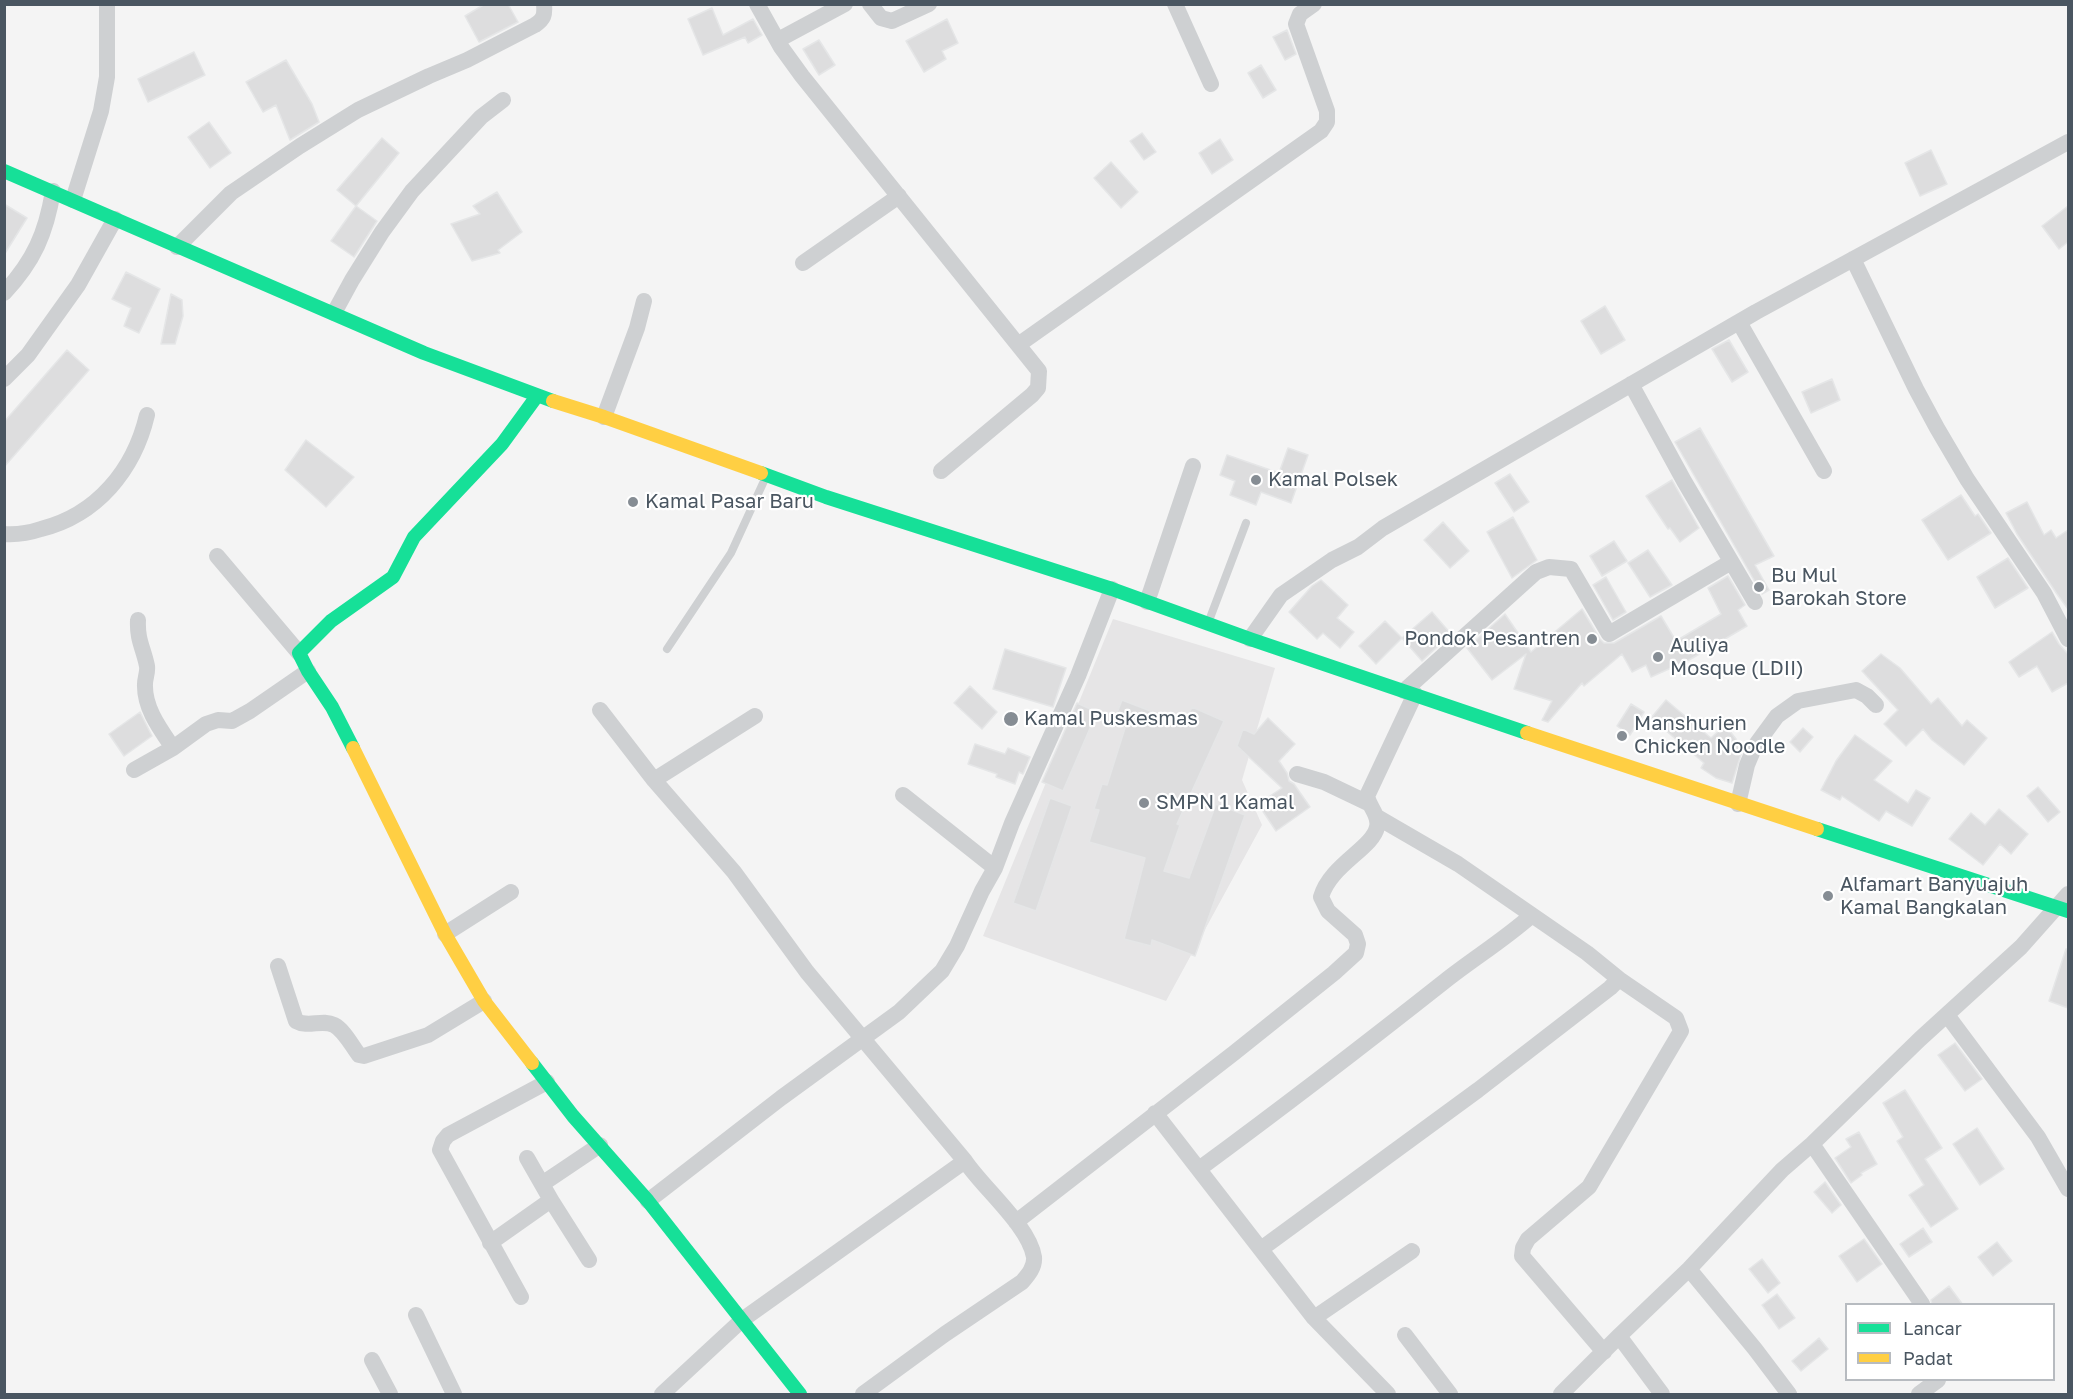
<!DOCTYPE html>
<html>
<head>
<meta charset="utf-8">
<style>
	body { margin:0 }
	#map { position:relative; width:2073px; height:1399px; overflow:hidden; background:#f4f4f4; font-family:"Golos Text",sans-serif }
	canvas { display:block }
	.frame { position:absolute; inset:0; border:6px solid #4a5661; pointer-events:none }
	.legend { position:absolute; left:1845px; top:1303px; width:210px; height:78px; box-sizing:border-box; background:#fff; border:2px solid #b7bbc0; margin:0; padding:8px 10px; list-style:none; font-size:18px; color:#4a5661 }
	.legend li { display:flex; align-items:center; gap:12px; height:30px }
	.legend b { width:30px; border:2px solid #b7bbc0 }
</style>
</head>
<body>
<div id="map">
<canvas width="2073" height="1399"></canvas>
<div class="frame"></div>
<ul class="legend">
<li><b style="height:8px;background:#16e098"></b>Lancar</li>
<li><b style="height:8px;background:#ffcf43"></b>Padat</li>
</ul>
</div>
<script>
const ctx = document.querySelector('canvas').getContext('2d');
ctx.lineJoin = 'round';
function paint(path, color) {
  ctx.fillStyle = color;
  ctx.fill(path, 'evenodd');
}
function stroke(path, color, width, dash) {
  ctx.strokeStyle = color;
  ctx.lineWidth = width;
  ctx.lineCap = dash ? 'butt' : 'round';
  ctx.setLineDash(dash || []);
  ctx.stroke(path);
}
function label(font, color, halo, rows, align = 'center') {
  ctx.font = font + ' "Golos Text",sans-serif';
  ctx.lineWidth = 4.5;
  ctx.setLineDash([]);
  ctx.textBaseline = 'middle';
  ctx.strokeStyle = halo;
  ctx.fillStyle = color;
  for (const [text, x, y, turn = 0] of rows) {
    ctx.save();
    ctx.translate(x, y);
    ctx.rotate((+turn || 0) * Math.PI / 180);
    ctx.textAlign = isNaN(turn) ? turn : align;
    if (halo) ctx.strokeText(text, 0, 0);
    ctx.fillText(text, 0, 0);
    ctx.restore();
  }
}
paint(new Path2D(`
	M1113 619 1275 668 1242 780 1262 825 1166 1001 983 936Z`), '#e6e5e6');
const building = new Path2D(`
	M485 4H508L518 22 479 42 465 16Z
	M712 8 723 35 753 19 762 35 748 43 745 37 703 55 688 19Z
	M947 19 958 43 942 51 946 59 924 72 906 41Z
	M1287 30 1296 54 1285 60 1273 37Z
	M819 40 835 65 819 75 803 49Z
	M194 52 205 75 148 102 138 79Z
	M286 60 312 104 319 122 290 140 276 105 263 112 246 82Z
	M1261 65 1276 90 1263 98 1248 73Z
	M209 122 231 153 210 168 188 137Z
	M1142 133 1156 152 1144 160 1130 141Z
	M382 138 399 153 356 206 337 190Z
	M1220 139 1233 160 1212 174 1199 153Z
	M1931 150 1947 184 1920 196 1905 163Z
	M1111 162 1138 192 1121 208 1094 178Z
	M497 192 522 232 498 250 500 253 472 261 451 224 480 214 473 206Z
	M4 204 27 218 4 255Z
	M356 206 377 221 354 257 331 241Z
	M2068 206V242L2059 249 2042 226Z
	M126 272 160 289 139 333 124 326 131 308 112 299Z
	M171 294 182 300 183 316 175 344H161Z
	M1605 306 1625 340 1601 354 1581 321Z
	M1729 340 1748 372 1732 382 1712 349Z
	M67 350 89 370 4 467V422Z
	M1832 379 1840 400 1811 413 1802 392Z
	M1700 428 1774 556 1755 565 1769 590 1762 594 1675 442Z
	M306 440 354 477 326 507 285 470Z
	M1288 448 1308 455 1291 503 1261 492 1256 505 1230 495 1235 481 1220 475 1227 455 1279 473Z
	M1510 474 1529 502 1514 512 1495 483Z
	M1672 480 1699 528 1680 542 1670 528 1668 529 1646 496Z
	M1961 495 1975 516 1978 514 1991 533 1948 560 1922 520Z
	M2027 502 2044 535 2051 530 2056 538 2068 530V609L2057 594 2017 534 2006 513Z
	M1513 517 1537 560 1512 578 1487 532Z
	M1443 522 1469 551 1450 568 1424 540Z
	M1614 541 1627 561 1602 576 1590 556Z
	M1648 550 1672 585 1650 597 1628 563Z
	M2008 558 2028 588 1995 608 1977 577Z
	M1728 576 1745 605 1738 610 1747 626 1689 660 1651 677 1646 665 1632 672 1622 654 1584 686 1582 683 1548 722 1542 720 1552 701 1514 689 1526 654 1492 680 1467 648 1505 614 1531 652 1582 609 1600 639 1604 643H1614L1661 616 1676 641 1721 614 1708 588Z
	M1606 577 1626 612 1613 620 1593 585Z
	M1321 580 1348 605 1337 618 1354 632 1340 648 1323 633 1317 639 1289 612 1312 586Z
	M1432 612 1451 634 1422 661 1402 638Z
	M1385 621 1402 638 1376 664 1359 646Z
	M2052 632 2059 644 2068 654V683L2052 692 2037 666 2019 677 2009 662Z
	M1005 649 1066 668 1053 707 993 689Z
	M1881 654 1900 668 1931 704 1938 698 1962 726 1967 720 1987 738 1964 765 1932 740 1923 729 1906 746 1884 724 1898 710 1862 671Z
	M970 686 997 712 982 729 954 703Z
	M1122 700 1184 724 1192 707 1224 721 1177 824 1180 825 1164 871 1189 878 1216 804 1245 815 1195 956 1152 940 1151 946 1124 939 1145 858 1089 842 1099 810 1094 809 1102 784 1107 785 1125 728 1113 723Z
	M1666 700 1711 738 1725 725 1743 748 1732 783 1716 778 1701 768 1704 763 1651 718Z
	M1077 703 1097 712 1063 791 1042 782Z
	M1631 704 1644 712 1630 735 1617 726Z
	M140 712 152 736 124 756 109 734Z
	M1268 718 1295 744 1279 761 1287 773 1289 781 1294 784 1310 807 1276 831 1258 804 1282 788 1237 746 1243 729 1254 734Z
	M1803 728 1813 737 1800 752 1790 742Z
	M1855 735 1892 761 1874 780 1908 803 1916 790 1930 798 1912 826 1886 811 1879 821 1842 796 1840 800 1821 790 1836 761Z
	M975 744 1005 754 1008 748 1030 757 1023 774 1019 772 1015 784 996 777 997 774 968 764Z
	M2038 787 2060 812 2048 822 2027 796Z
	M1050 798 1072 806 1036 911 1013 903Z
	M1999 809 2028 834 2011 854 2000 844 1983 865 1949 839 1971 813 1985 825Z
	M2066 949 2068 950V1008L2049 1001Z
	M1955 1043 1982 1079 1965 1091 1938 1055Z
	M1905 1090 1942 1148 1925 1159 1958 1209 1931 1227 1909 1195 1924 1185 1897 1141 1903 1137 1883 1103Z
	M1977 1128 2004 1169 1980 1185 1953 1144Z
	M1859 1132 1877 1164 1861 1173 1862 1175 1851 1183 1835 1158 1851 1147 1846 1139Z
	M1825 1182 1841 1205 1832 1213 1814 1192Z
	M1923 1228 1932 1242 1909 1257 1900 1244Z
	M1864 1239 1882 1264 1857 1282 1839 1256Z
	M1997 1242 2012 1261 1993 1276 1978 1257Z
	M1762 1259 1780 1283 1768 1293 1749 1269Z
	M1949 1286 1963 1305H1932L1931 1300Z
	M1777 1294 1795 1318 1779 1329 1762 1305Z
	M1819 1338 1828 1349 1801 1371 1792 1361Z`);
paint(building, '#ddddde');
stroke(building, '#e5e6e7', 1.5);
stroke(new Path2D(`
	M1210 618 1246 523
	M667 649 731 553 764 481`), '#ced0d2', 8);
stroke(new Path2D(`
	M757 4 781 47 802 76 1039 371 1038 388 1032 395 941 471
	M870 4 881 18 892 21 929 4
	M1175 4 1211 84
	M778 40 845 4
	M73 200 101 111 107 77V4
	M177 247 231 193 300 146 358 110 429 76 467 60 535 25C544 19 545 15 544 4
	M1853 259 1916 389 1937 428 1967 479 2044 593 2068 639
	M803 263 899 196
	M4 293C34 261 46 233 53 191
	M334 313 352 280 382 232 412 191 481 117 503 100
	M1739 322 1824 471
	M1018 345 1321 131 1327 122V111L1296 24 1300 14 1314 4
	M4 379 28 355 78 285 115 219
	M1631 384 1684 481 1755 602
	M604 417 637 328 644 301
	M4 534C18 535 29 533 41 529 97 515 134 470 147 415
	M217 556 299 653
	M1147 602 1193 466
	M138 620C137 640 143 647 147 666 148 672 145 678 145 684 144 708 160 729 173 748
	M1250 639 1281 595 1332 560 1358 547 1383 528 1756 312 2068 142
	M1404 691 1536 572 1549 567 1571 569 1609 634 1731 562
	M600 710 654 780 734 872 807 972 965 1161C983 1188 1029 1226 1034 1257 1035 1267 1028 1275 1022 1282L945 1334 863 1394
	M134 770 173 748 206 724 218 720 232 721 250 711 308 671
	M1297 774 1324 782 1368 803
	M654 780 755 716
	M903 795 995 868
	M1738 804 1747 765 1755 746 1777 716 1798 701 1856 690 1867 696 1876 705
	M445 934 511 892
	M278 966 296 1021C308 1028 322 1019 334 1025 344 1030 352 1046 359 1055L364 1056 428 1035 484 1001
	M1947 1015 2038 1137 2068 1189
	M1155 1113 1314 1318 1388 1394
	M1812 1144 1922 1304
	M1199 1169C1282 1108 1364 1045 1445 981 1474 958 1504 940 1532 915
	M542 1184 600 1145
	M551 1200 589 1260
	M648 1201 781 1098 899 1012 942 971 957 946 982 891 995 868 1012 823 1078 676 1112 589
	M1016 1222 1234 1053 1334 973 1356 953 1358 944 1355 935 1328 911 1321 897C1330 865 1373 848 1377 827 1380 816 1369 807 1367 796L1415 694
	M490 1243 551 1200 527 1158
	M1261 1249 1478 1090 1610 988 1619 979 1587 953 1458 864 1377 817
	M1689 1269 1755 1349 1789 1394
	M521 1297 440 1150 443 1141 448 1135 547 1082
	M416 1315 454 1394
	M1314 1318 1412 1251
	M1405 1335 1450 1394
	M1619 1336 1662 1394
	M1604 1352 1522 1256 1523 1248 1528 1239 1589 1187 1681 1031 1676 1018 1619 979
	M372 1360 390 1394
	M662 1394 742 1320 965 1161
	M1561 1394 1619 1336 1689 1269 1782 1170 1812 1144 1920 1039 2021 947 2068 894
	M1919 1394 1938 1380`), '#ced0d2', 16);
stroke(new Path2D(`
	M4 171 424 353 553 401
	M761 473 826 497 1112 589 1250 639 1527 733
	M353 748 332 707 308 671 299 653 331 621 393 577 414 537 502 444 537 396
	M1817 829 2068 911
	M532 1063 573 1116 648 1201 800 1394`), '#16e098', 14);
stroke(new Path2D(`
	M553 401 604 417 761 473
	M1527 733 1817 829
	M353 748 445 934 484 1001 532 1063`), '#ffcf43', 14);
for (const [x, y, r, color] of [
	[1256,480,6,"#868d94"],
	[633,502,6,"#868d94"],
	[1759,587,6,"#868d94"],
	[1592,639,6,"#868d94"],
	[1658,657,6,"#868d94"],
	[1011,719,8,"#868d94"],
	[1622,736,6,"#868d94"],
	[1144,803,6,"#868d94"],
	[1828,896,6,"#868d94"]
]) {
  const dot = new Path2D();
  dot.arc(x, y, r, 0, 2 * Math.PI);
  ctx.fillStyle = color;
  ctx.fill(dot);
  stroke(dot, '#fff', 2);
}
label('20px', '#4a5661', '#fff', [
	["Kamal Polsek",1268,480],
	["Kamal Pasar Baru",645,502],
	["Bu Mul",1771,576],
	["Barokah Store",1771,599],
	["Pondok Pesantren",1580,639,"right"],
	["Auliya",1670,646],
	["Mosque (LDII)",1670,669],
	["Kamal Puskesmas",1024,719],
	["Manshurien",1634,724],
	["Chicken Noodle",1634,747],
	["SMPN 1 Kamal",1156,803],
	["Alfamart Banyuajuh",1840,885],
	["Kamal Bangkalan",1840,908]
], 'left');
</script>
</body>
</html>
